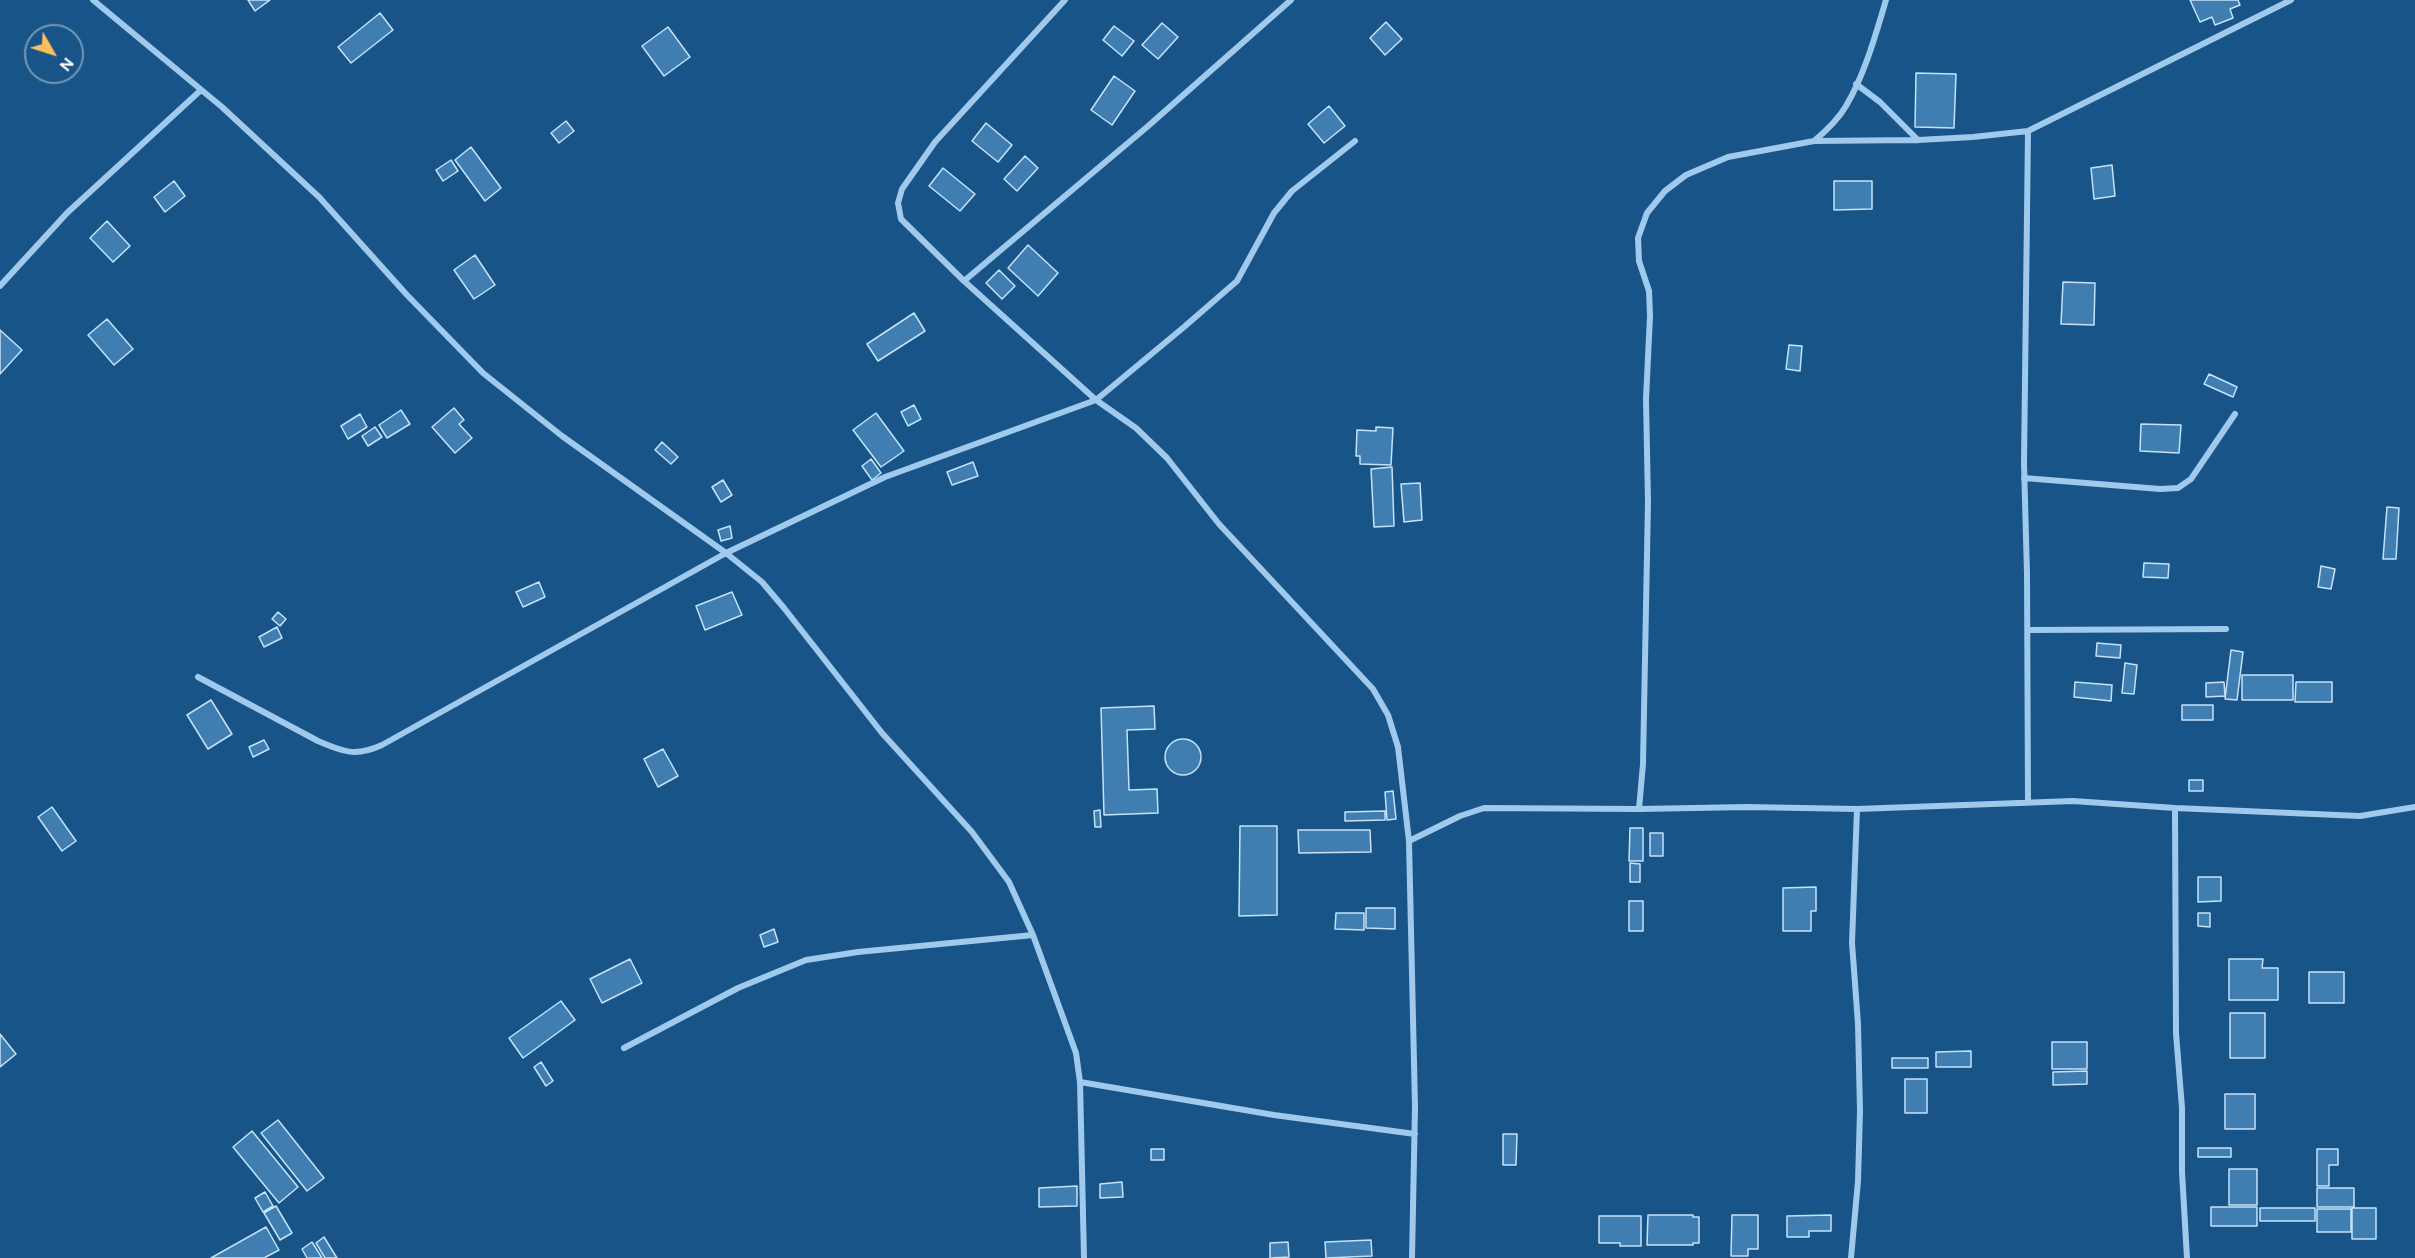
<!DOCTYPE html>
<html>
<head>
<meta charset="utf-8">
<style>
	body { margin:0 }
	#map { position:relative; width:2415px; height:1258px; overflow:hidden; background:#185487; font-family:"DM Sans",sans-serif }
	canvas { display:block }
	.north { position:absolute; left:24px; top:24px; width:60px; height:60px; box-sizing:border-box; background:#185487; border:2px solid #7498b7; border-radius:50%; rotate:129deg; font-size:16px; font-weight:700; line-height:24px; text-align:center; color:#fff }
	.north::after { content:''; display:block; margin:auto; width:21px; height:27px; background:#ffbf5b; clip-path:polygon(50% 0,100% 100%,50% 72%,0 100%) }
</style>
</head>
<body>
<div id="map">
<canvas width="2415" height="1258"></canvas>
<div class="north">N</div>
</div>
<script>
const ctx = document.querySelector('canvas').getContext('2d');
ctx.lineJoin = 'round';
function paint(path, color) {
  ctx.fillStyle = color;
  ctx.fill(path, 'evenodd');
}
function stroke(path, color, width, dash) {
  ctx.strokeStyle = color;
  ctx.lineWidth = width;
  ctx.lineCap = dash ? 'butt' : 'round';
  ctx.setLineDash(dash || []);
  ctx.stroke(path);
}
const building = new Path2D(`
	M248 0H270L255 11Z
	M2190 0H2238L2240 5 2230 9 2233 18 2215 25 2212 17 2200 22Z
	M380 13 393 30 351 63 338 47Z
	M1386 22 1402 39 1385 55 1370 38Z
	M1162 23 1178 37 1158 59 1142 45Z
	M1114 26 1134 41 1122 56 1103 40Z
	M668 27 690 57 664 76 642 46Z
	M1916 73 1956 74 1954 128 1915 127Z
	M1114 76 1135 91 1112 125 1091 110Z
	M1329 106 1345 126 1324 143 1308 124Z
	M566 121 574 131 559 143 551 133Z
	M986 123 1012 145 998 162 972 141Z
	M471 147 501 188 485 201 455 160Z
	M1025 156 1038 168 1017 191 1004 179Z
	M451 160 458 171 443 181 436 170Z
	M2112 165 2115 196 2094 199 2091 168Z
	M943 168 975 194 960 211 929 186Z
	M174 181 185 196 165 212 154 197Z
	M1834 181H1872V209L1834 210Z
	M107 221 130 246 113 262 90 238Z
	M1028 245 1058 273 1038 296 1008 268Z
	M475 255 495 285 474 299 454 270Z
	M999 270 1015 286 1002 299 986 283Z
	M2063 282 2095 283 2094 325 2061 324Z
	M914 313 925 331 878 361 867 344Z
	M107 319 133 349 114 365 88 335Z
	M0 330 22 350 0 374Z
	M1789 345 1802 346 1800 371 1786 369Z
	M2209 374 2237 387 2233 397 2204 384Z
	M914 405 921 419 908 426 901 412Z
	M454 408 464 420 459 424 472 438 455 453 432 427Z
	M401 410 410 424 387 438 379 425Z
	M876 413 904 451 881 467 853 430Z
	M360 414 367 427 348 439 341 426Z
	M2141 424 2181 425 2179 453 2140 451Z
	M375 427 382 437 368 446 362 436Z
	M1376 427 1393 428 1391 465 1360 464V456H1356L1357 430 1376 431Z
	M662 442 678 457 671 464 655 450Z
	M871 459 881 473 872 480 862 466Z
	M973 462 978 476 952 485 947 472Z
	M1392 467 1394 526 1374 527 1371 469Z
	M723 480 732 495 721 502 712 487Z
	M1420 483 1422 520 1404 522 1401 484Z
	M2387 507 2399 508 2396 559H2383Z
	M730 526 732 538 721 541 718 530Z
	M2144 563 2169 564 2168 578 2143 577Z
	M2321 566 2335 569 2331 589 2318 587Z
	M539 582 545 597 523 607 516 592Z
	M732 592 742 615 705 630 696 606Z
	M278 612 286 619 280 626 272 619Z
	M277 627 282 638 264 647 259 637Z
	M2097 643 2121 645 2120 658 2096 656Z
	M2231 650 2243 652 2237 700 2225 699Z
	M2125 663 2137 665 2134 694 2122 693Z
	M2242 675H2293V700H2242Z
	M2075 682 2112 685 2111 701 2074 697Z
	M2224 682 2225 696 2206 697V683Z
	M2296 682H2332V702H2295Z
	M211 700 232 734 208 749 187 715Z
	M2182 705H2213V720H2182Z
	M1154 706 1155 729 1127 730 1129 790 1157 789 1158 813 1104 815 1101 708Z
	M1165 757a18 18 0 1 1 36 0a18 18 0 1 1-36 0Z
	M264 740 269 749 253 757 249 747Z
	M663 749 678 776 658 787 644 759Z
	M2189 780H2203V791H2189Z
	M1393 791 1396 819 1387 820 1385 792Z
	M52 807 76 841 62 851 38 817Z
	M1100 810 1101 827H1095L1094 811Z
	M1385 811V820L1345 821V812Z
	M1240 826H1277V915L1239 916Z
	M1630 828H1643V861H1629Z
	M1298 830H1370L1371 852 1299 853Z
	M1650 833H1663V856H1650Z
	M1630 863 1640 864V882H1630Z
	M2198 877H2221V901L2198 902Z
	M1816 887V911H1811V931H1783V888Z
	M1629 901H1643V931H1629Z
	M1366 908H1395V929L1366 928Z
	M1336 913H1364V930L1335 929Z
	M2198 913H2210V927L2198 926Z
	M774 929 778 942 764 947 760 935Z
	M630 959 642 983 602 1003 590 979Z
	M2229 959H2263L2262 968H2278V1000H2229Z
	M2309 972H2344V1003H2309Z
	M561 1001 575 1020 523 1058 509 1038Z
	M2230 1013H2265V1058H2230Z
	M0 1034 16 1054 0 1067Z
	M2052 1042H2087V1069H2052Z
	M1971 1051V1067H1936V1052Z
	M1892 1058H1928V1068H1892Z
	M541 1062 553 1081 546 1086 534 1067Z
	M2087 1071V1084L2053 1085V1072Z
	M1905 1079H1927V1113H1905Z
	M2225 1094H2255V1129H2225Z
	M278 1120 324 1178 307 1191 261 1133Z
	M252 1131 298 1187 279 1203 233 1147Z
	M1503 1134H1517L1516 1165H1503Z
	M2198 1148H2231V1157H2198Z
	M1151 1149H1164V1160H1151Z
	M2317 1149H2338V1165H2329V1186H2317Z
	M2229 1169H2257V1205H2229Z
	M1122 1182 1123 1197 1100 1198V1184Z
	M1077 1186V1206L1039 1207V1188Z
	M2317 1188H2354V1207H2317Z
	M265 1192 273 1206 263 1212 255 1198Z
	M276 1206 292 1233 280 1240 264 1213Z
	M2211 1207H2257V1226H2211Z
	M2260 1208H2315V1221H2260Z
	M2352 1208H2376V1239H2352Z
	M2317 1209H2351V1232H2317Z
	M1648 1215H1693V1217H1699V1243H1693V1245H1647Z
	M1732 1215H1758V1249H1748V1256H1731Z
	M1831 1215V1231H1809V1237H1787V1216Z
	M1599 1216H1641V1246H1620V1243H1599Z
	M266 1227 279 1250 264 1258H211Z
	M324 1237 337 1258H325L316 1243Z
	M1371 1240 1372 1256 1326 1258 1325 1242Z
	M312 1242 322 1258H307L302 1249Z
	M1288 1242 1289 1257 1270 1258V1243Z`);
paint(building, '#407eb1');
stroke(building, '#c5e2fa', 1.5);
stroke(new Path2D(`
	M93 0 222 107 319 197 407 295 483 373 562 436 726 553 762 582 784 608 882 733 972 832 1009 882 1033 935 1076 1053 1080 1082 1084 1258
	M1065 0 935 142 902 189 898 203 901 219 964 281 1096 400 1136 428 1167 458 1219 524 1373 689 1388 715 1398 747 1409 841 1415 1107 1412 1258
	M1856 84 1880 102 1918 140
	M1814 141C1826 131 1838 120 1846 106 1864 76 1876 34 1886 0
	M964 281 1147 127 1291 0
	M0 286 67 213 201 90
	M2024 478 2160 489 2178 488 2191 479 2235 414
	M2028 630 2226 629
	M198 677 318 741C343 752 356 757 382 745L726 553 885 477 1096 400 1184 327 1237 281 1274 213 1292 191 1355 141
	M2028 801 2027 574 2024 464 2028 131 2291 0
	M2175 808 2176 1033 2182 1108V1172L2187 1258
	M1639 809 1643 764 1648 502 1646 399 1650 316 1649 291 1639 261 1638 238 1647 213 1665 191 1686 175 1728 157 1814 141 1918 140 1973 137 2028 131
	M1409 841 1460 816 1484 808 1639 809 1747 807 1857 809 2073 801 2175 808 2360 816 2415 807
	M624 1048 738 988 806 960 858 952 1033 935
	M1080 1082 1274 1115 1415 1134
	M1851 1258 1858 1181 1860 1111 1858 1024 1852 943 1857 809`), '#9fcaed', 6);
</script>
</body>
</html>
